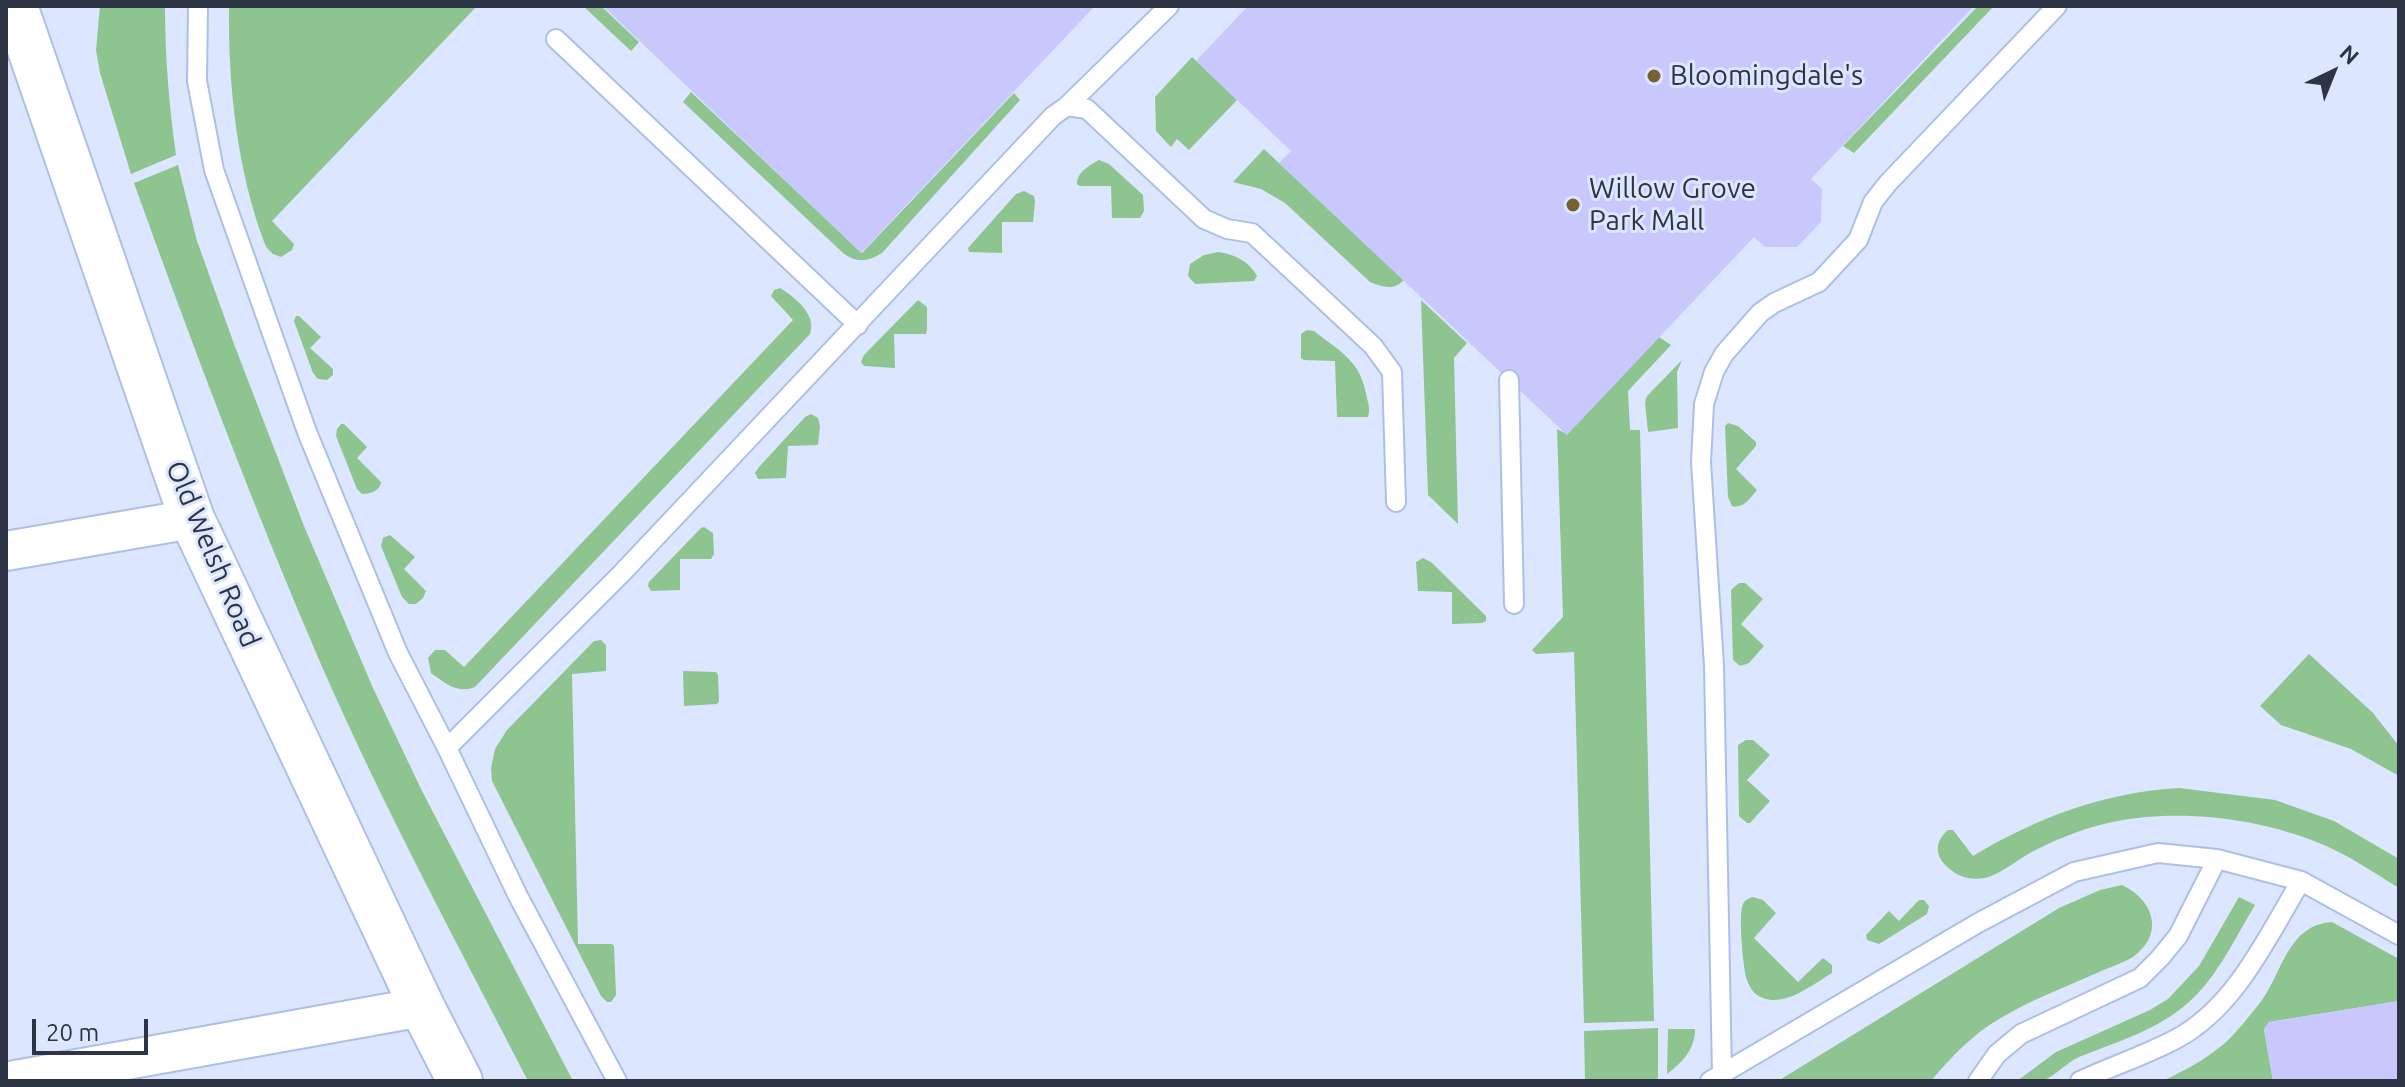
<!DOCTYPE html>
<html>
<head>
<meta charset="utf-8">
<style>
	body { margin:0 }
	#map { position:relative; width:2405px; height:1087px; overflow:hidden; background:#dce7ff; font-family:Ubuntu,sans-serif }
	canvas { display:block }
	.frame { position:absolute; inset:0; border:8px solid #2d3443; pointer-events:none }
	.north { position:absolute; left:2293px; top:32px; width:80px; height:80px; -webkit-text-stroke:6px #dce7ff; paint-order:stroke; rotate:43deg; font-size:22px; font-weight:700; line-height:32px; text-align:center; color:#2d3443 }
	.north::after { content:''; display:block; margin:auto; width:28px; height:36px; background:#2d3443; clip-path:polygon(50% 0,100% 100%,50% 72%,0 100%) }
	.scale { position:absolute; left:32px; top:1019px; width:116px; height:36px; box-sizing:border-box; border:4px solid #2d3443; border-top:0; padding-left:10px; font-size:24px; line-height:28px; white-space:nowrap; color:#2d3443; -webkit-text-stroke:6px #dce7ff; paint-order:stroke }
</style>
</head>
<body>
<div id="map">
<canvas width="2405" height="1087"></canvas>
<div class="frame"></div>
<div class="north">N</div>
<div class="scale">20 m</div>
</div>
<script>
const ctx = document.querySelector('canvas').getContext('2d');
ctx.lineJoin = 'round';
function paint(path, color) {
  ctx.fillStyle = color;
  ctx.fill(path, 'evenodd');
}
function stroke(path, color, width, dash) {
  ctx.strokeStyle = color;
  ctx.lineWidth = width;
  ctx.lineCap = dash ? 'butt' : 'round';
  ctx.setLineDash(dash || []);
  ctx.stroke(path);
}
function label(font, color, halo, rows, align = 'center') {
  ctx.font = font + ' Ubuntu,sans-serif';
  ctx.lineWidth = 6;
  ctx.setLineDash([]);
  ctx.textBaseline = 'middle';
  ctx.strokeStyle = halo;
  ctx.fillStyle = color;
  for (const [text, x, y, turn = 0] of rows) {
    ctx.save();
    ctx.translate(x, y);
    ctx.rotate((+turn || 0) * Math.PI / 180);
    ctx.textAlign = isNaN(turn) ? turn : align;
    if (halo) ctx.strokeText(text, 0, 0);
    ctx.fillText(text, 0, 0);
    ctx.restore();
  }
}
paint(new Path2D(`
	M100 6H165C165 57 169 105 176 155L131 174 100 73 96 50Z
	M229 6H477L272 221 294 244 292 250 281 257 273 254 266 247C237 172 228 86 229 6Z
	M583 6H601L639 42 631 51Z
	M1978 6H1994L1854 153 1843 146Z
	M1192 57 1237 100 1189 150 1177 139 1171 147 1156 131 1155 97Z
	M691 92 862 253 1014 93 1020 100 882 253C868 262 856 263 843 253L683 102Z
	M1264 149 1404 280C1393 291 1383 287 1370 282L1285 203 1261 189 1233 182Z
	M1099 160 1109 164 1143 195 1144 211 1140 218H1112L1111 186H1080L1077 184C1077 172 1090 165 1099 160Z
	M178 165 197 241 234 344 304 526 373 688 422 791 573 1081H528C458 945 385 810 323 669 254 509 193 347 134 183Z
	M1024 191 1034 196 1035 202 1033 222H1002V253L969 252 968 248 1016 194Z
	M1218 252C1234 254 1249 261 1257 276L1254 281 1195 284 1188 276 1190 264 1204 255Z
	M780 288C796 298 817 315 810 334L475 687C457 694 445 683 431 673L428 658 435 650H445L464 667 793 320 771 296 774 290Z
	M918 300 927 307V330L926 334H894L895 368 864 366 861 362 864 355Z
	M1421 300 1467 343 1454 358 1458 524 1428 495Z
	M296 316H299L321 337 310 348 333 369V375L327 380 318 379 313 373 294 321Z
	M1307 330 1314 331C1342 353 1361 361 1367 398 1369 406 1370 410 1368 417H1337L1335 361 1304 360 1301 358V334Z
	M1659 337 1671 345 1628 391 1630 430H1640L1654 1021 1584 1023 1574 652 1536 654 1532 650 1563 617 1557 429 1567 434Z
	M1682 360 1677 372 1678 428 1648 432 1645 402 1647 396Z
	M811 414 818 418 820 426 818 445 788 446 786 478 758 479 755 473 759 467 805 417Z
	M1728 423 1738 426 1756 442V446L1736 469 1757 490C1750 498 1744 509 1732 506L1728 497 1725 426Z
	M341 424H344L367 447 357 458 381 482C380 491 370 494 362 494L357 489 336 436 337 429Z
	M704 527 713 533 714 554 711 559H680V590L651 591 648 586 649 582 701 528Z
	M390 535 415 557 404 569 426 591 423 598 416 604H409L402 597 381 546 383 538Z
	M1423 558 1431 562 1486 616V621L1482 623 1452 624V592L1418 591 1416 562Z
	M1739 583H1745L1763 599 1741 624 1764 646 1749 663 1740 666 1733 660 1731 590Z
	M601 640 606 645V671L572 674 578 944H612L614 946 616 995 611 1002H607L601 996 492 781 491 768 495 749 507 730 594 641Z
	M2309 654 2373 713 2399 746V776L2351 749 2281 725 2260 706Z
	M683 671 716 672 718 675 719 702 717 704 684 706Z
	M1746 740H1753L1770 755 1747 780 1770 801 1750 823H1747L1739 816 1738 745Z
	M2179 788 2275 800 2334 821 2399 859V888C2373 872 2347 854 2319 843 2256 817 2174 808 2108 823 2081 829 2052 841 2028 854 2015 862 2000 874 1985 878 1972 880 1961 878 1951 870 1935 858 1933 843 1948 830H1953L1973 856C2036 818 2105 792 2179 788Z
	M2122 885C2154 900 2165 934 2133 957 2123 963 2110 967 2099 972 2066 987 2030 1000 1999 1019 1973 1034 1950 1058 1931 1081H1778L2059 908 2100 890Z
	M1753 897 1763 900 1776 913 1754 938 1798 982 1823 958 1832 965V973C1813 984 1786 1007 1763 998 1754 995 1750 988 1747 980 1743 970 1738 912 1743 904 1746 899 1748 899 1753 897Z
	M2239 897 2255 905C2235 938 2218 976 2189 1002 2158 1030 2116 1042 2079 1057 2066 1063 2054 1077 2042 1081 2036 1083 2024 1081 2017 1081L2056 1052 2150 1010 2168 999 2199 966Z
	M1919 900H1924L1929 906 1927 914 1879 944 1867 940 1866 935 1889 911 1899 921Z
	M2332 922 2399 959V1001L2269 1022 2264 1030 2273 1081H2162C2185 1071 2206 1059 2225 1043 2238 1031 2251 1014 2262 1000 2283 971 2288 925 2332 922Z
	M1658 1028V1078L1653 1081H1585L1584 1031Z
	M1668 1029H1695C1695 1049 1683 1062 1667 1074Z`), '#8dc48f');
paint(new Path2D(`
	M603 6H1095L861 253Z
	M1248 6H1974L1811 179 1822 189 1821 222 1797 247H1765L1754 237 1567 435 1279 163 1291 151 1196 61Z
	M2399 1001V1081H2273L2264 1029 2269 1022Z`), '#c9c8fd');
const lane = new Path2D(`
	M198 6 197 81 214 170 307 432 398 653 447 748 518 896 617 1081
	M556 39 858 325
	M1067 106 1169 6
	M1509 380 1514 604
	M447 748 622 573 1053 116 1067 106 1087 109 1204 219 1227 229 1252 233 1373 346 1392 372 1396 502
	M1722 1074 1714 666 1701 462 1704 404 1714 372 1724 354 1760 313 1774 303 1819 282 1858 240 1873 202 1888 183 2057 6
	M1710 1081 1978 923 2074 872 2158 853 2217 859 2301 881 2399 935
	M1978 1081 1997 1054 2021 1034 2140 978 2160 958 2178 936 2217 859
	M2080 1081C2112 1066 2146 1055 2176 1039 2236 1007 2267 937 2301 881`);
const street = new Path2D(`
	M6 551 192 519
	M10 1081 422 1007`);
const secondary = new Path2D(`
	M15 6 192 519 422 1007 460 1081`);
stroke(lane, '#aebfe5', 22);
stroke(street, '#aebfe5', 42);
stroke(secondary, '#aebfe5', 48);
stroke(lane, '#fff', 18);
stroke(street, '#fff', 38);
stroke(secondary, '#fff', 44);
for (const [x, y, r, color] of [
	[1654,76,8,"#766130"],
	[1573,205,8,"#766130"]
]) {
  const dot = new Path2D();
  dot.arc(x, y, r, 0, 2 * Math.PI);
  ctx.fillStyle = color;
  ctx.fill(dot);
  stroke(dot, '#dce7ff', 3);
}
label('28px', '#2d3443', '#dce7ff', [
	["Bloomingdale's",1670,76],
	["Willow Grove",1589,189],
	["Park Mall",1589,221]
], 'left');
label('28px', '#2d3443', '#dce7ff', [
	["Old Welsh Road",213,554,67]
]);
</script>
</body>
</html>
